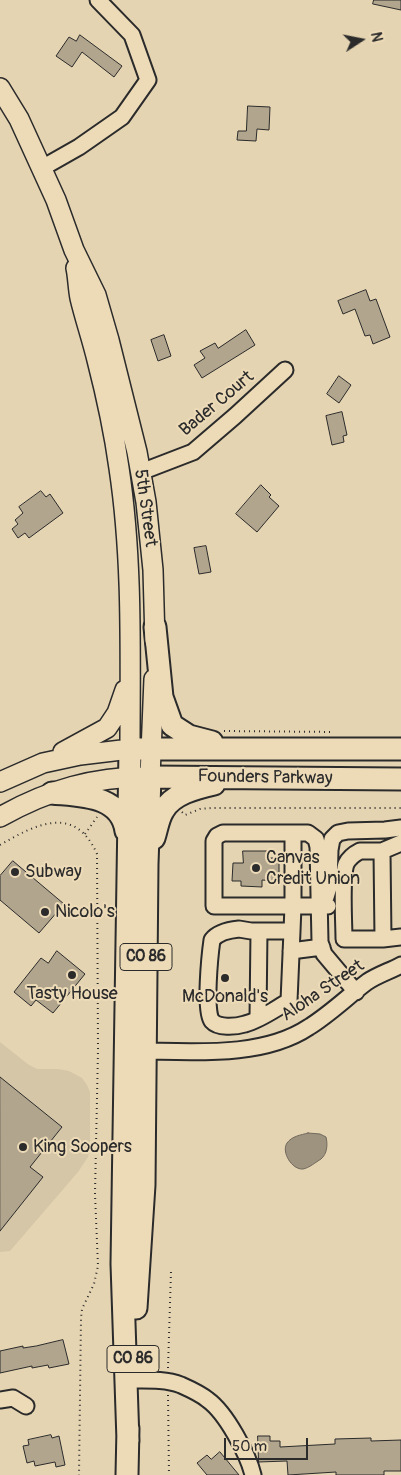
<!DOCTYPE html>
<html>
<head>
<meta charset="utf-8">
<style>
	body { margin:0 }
	#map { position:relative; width:401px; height:1475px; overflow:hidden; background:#e5d4b2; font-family:Pangolin,sans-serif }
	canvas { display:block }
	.north { position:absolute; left:336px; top:15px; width:50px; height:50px; -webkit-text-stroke:4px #eddbb8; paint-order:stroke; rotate:79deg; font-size:14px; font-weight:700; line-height:20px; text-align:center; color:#2b2b2b }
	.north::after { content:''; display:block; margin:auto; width:18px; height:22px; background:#2b2b2b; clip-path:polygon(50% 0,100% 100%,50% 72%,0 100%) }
	.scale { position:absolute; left:224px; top:1438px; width:84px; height:22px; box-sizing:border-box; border:2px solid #2b2b2b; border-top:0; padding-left:6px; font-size:15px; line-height:18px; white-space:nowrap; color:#2b2b2b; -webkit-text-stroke:4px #eddbb8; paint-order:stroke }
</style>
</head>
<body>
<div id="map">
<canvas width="401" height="1475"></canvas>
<div class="north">N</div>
<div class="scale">50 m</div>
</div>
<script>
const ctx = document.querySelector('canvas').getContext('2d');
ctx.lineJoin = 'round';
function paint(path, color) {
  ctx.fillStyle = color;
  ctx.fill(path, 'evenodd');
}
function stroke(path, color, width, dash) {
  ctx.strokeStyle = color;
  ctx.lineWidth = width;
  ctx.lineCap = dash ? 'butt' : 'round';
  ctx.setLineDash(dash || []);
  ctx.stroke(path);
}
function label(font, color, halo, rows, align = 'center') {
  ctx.font = font + ' Pangolin,sans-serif';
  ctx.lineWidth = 4;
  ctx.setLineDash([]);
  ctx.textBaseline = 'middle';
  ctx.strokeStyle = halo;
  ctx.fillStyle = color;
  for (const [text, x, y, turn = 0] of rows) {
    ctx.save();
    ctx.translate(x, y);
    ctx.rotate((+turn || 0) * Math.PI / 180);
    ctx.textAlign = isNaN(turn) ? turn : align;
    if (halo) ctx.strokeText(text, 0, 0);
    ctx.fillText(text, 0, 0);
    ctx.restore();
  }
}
paint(new Path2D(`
	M0 1042 29 1065 37 1069H58L69 1071 82 1078 87 1085 90 1092V1149L88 1157 78 1172 10 1251 0 1252Z`), '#d5c6a7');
const water = new Path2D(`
	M308 1133 320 1134 326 1137C328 1145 327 1154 321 1159 316 1162 309 1168 303 1169 292 1170 281 1152 287 1143 292 1136 301 1135 308 1133Z`);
paint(water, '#9e937f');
stroke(water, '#70695d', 1);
const building = new Path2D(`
	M374 0H401V10L373 4Z
	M80 35 122 66 114 77 82 52 72 67 56 56 69 37 76 41Z
	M248 106 270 107 269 130 257 129 256 141 237 140 238 131H246Z
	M366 290 370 301 376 299 390 337 373 344 370 335 365 336 355 309 343 314 338 301Z
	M246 330 255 345 202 378 194 365 205 358 200 351 215 343 218 348Z
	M164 335 171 356 158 361 151 340Z
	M339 376 351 385 339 403 327 394Z
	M342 412 347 435 343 436 344 442 332 445 326 416Z
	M261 485 271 495 269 497 279 506 257 532 236 514Z
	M41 491 46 497 50 494 63 513 29 538 25 533 18 538 12 529 18 524 15 520 23 513 19 507Z
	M206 546 211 572 199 574 194 548Z
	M243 851H267V858H279V874L275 873V881L262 880V887L241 886V881H232L233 863H243Z
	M13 861 64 904 39 933 0 900V876Z
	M57 951 85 974 53 1013 36 1000 31 1006 14 992 41 958 48 963Z
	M0 1077 62 1127 30 1167 43 1177 0 1231Z
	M63 1340 69 1364 49 1368 48 1365 32 1368V1366L0 1373V1351L23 1346V1348L36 1346Z
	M51 1435 52 1438 59 1436 65 1465 56 1467 55 1462 35 1466 34 1461 27 1463 23 1446 29 1445 28 1440Z
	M258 1436H270V1441H280V1447L335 1444V1439L371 1438V1441L401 1440V1471H384V1475H336V1472L288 1475 287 1461 259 1462Z
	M220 1452 239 1475H207L197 1463 207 1455 211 1459Z`);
paint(building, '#b1a58d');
stroke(building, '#2b2b2b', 1);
const minor = new Path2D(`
	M42 168 79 147 122 117 148 80 132 35 98 0
	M141 472 193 452 235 416 285 370
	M293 833V906H214V841L217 836 223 833H308L316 839 318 847 320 942 324 954 356 992
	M360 851H382L383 939H344C344 923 341 878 346 864 349 858 354 854 360 851Z
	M382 851 401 843
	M326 897 329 887 330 850 332 839 338 833 348 831 385 830 401 828
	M239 929 251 931H292L289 1001C275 1009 260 1020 245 1024 235 1027 218 1028 212 1021 204 1012 210 954 212 940 218 932 229 930 239 929Z
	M292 931 293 906H328
	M383 939 401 937
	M291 951 322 947
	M258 1018 259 931
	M145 1051C198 1052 264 1057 309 1027 330 1014 347 997 367 982 377 975 390 971 401 965
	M132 1380C147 1380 166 1379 181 1385 190 1389 201 1394 208 1400 226 1413 248 1454 253 1475
	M0 1400 13 1398 26 1406`);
const major = new Path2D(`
	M0 88 19 119 56 200 74 250 96 295 109 340 137 452 146 502 153 570 155 641
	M63 752 107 728 117 713 125 690
	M0 782 43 763 80 755 130 749C130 655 133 561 119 468 114 432 106 395 97 360 92 339 85 319 80 298 78 288 78 277 76 268
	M0 817C48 790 95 776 150 777L154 679`);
const highway = new Path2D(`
	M155 627 162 697 172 725 189 736 212 742
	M52 793C81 796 121 795 126 831
	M154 838C157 829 158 819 163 811 172 794 196 788 214 784
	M136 1308 144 1185 147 864 150 777 401 779
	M128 1441 122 1264 130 749H401
	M127 1475 128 1428`);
stroke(minor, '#2b2b2b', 19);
stroke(major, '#2b2b2b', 22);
stroke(highway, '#2b2b2b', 25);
stroke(new Path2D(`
	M224 731 334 732
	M182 812 185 815 200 809 211 808H401
	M85 834 97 817
	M0 845C36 824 75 804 97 854L98 1050 95 1194 98 1266 94 1284 82 1309 81 1318 79 1475
	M168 1368 171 1271
	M168 1395 169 1475`), '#2b2b2b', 2, [1, 4]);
stroke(minor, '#eddbb8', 15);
stroke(major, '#eddbb8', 19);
stroke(highway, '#eddbb8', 21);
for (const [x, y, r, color] of [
	[256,868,5,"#2b2b2b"],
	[15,872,5,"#2b2b2b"],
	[45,912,5,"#2b2b2b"],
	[72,975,5,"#2b2b2b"],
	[225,978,5,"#2b2b2b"],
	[23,1147,5,"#2b2b2b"]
]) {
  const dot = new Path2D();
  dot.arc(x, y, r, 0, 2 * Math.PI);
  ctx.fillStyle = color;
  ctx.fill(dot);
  stroke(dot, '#eddbb8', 2);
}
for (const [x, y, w] of [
	[146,957,52],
	[133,1359,52]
]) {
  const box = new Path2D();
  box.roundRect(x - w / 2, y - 13.5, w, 27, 4);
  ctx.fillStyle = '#eddbb8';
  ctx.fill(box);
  stroke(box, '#2b2b2b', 1);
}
label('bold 16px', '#2b2b2b', null, [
	["CO 86",146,957],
	["CO 86",133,1359]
]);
label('18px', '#2b2b2b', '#eddbb8', [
	["Bader Court",217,404,-40],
	["5th Street",145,508,82],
	["Founders Parkway",265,778,1],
	["Aloha Street",323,991,-34]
]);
label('18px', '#2b2b2b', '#eddbb8', [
	["Canvas",266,858],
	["Credit Union",266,879],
	["Subway",25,872],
	["Nicolo's",55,912],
	["Tasty House",72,994,"center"],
	["McDonald's",225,997,"center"],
	["King Soopers",33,1147]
], 'left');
</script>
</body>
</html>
